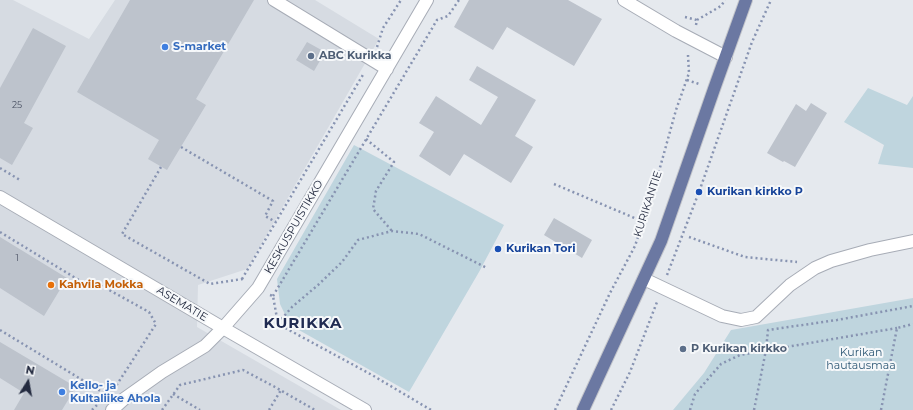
<!DOCTYPE html>
<html>
<head>
<meta charset="utf-8">
<style>
	body { margin:0 }
	#map { position:relative; width:913px; height:410px; overflow:hidden; background:#e5e9ee; font-family:Montserrat,sans-serif }
	canvas { display:block }
	.north { position:absolute; left:8px; top:362px; width:40px; height:40px; -webkit-text-stroke:3px #f6f8fa; paint-order:stroke; rotate:11deg; font-size:11px; font-weight:700; line-height:16px; text-align:center; color:#242b40 }
	.north::after { content:''; display:block; margin:auto; width:14px; height:18px; background:#242b40; clip-path:polygon(50% 0,100% 100%,50% 72%,0 100%) }
</style>
</head>
<body>
<div id="map">
<canvas width="913" height="410"></canvas>
<div class="north">N</div>
</div>
<script>
const ctx = document.querySelector('canvas').getContext('2d');
ctx.lineJoin = 'round';
function paint(path, color) {
  ctx.fillStyle = color;
  ctx.fill(path, 'evenodd');
}
function stroke(path, color, width, dash) {
  ctx.strokeStyle = color;
  ctx.lineWidth = width;
  ctx.lineCap = dash ? 'butt' : 'round';
  ctx.setLineDash(dash || []);
  ctx.stroke(path);
}
function label(font, color, halo, rows, align = 'center') {
  ctx.font = font + ' Montserrat,sans-serif';
  ctx.lineWidth = 4;
  ctx.setLineDash([]);
  ctx.textBaseline = 'middle';
  ctx.strokeStyle = halo;
  ctx.fillStyle = color;
  for (const [text, x, y, turn = 0] of rows) {
    ctx.save();
    ctx.translate(x, y);
    ctx.rotate((+turn || 0) * Math.PI / 180);
    ctx.textAlign = isNaN(turn) ? turn : align;
    if (halo) ctx.strokeText(text, 0, 0);
    ctx.fillText(text, 0, 0);
    ctx.restore();
  }
}
paint(new Path2D(`
	M0 0H13L89 39 115 0H315L379 39 247 269 198 285 197 327 341 410H0Z`), '#d6dbe2');
paint(new Path2D(`
	M868 88 907 105 913 96V168L878 164 884 145 844 122Z
	M354 145 504 225 479 272 409 392 290 325 280 304 277 279Z
	M913 298V410H673L704 373 731 330Z`), '#bfd5de');
paint(new Path2D(`
	M130 0H254L196 99 206 105 167 170 148 159 159 140 77 92Z
	M469 0H568L602 19 574 66 507 27 493 50 454 27Z
	M33 28 66 46 24 123 33 128 12 165 0 158V88Z
	M307 42 325 52 314 71 296 60Z
	M477 66 536 100 515 136 533 147 511 183 464 154 450 176 419 156 434 132 419 123 436 96 481 125 498 97 469 80Z
	M811 103 827 113 795 167 784 161 783 162 767 153 796 104 806 111Z
	M554 218 592 240 582 258 544 235Z
	M0 237 67 278 44 316 0 288Z
	M0 342 76 387 62 410H14L24 393 0 378Z`), '#bdc3cc');
const minor = new Path2D(`
	M274 0 387 69
	M624 0 676 31 726 57
	M0 197 223 328 365 410
	M644 279 722 316 741 320 756 317 790 285 815 268 831 261 870 250 913 241
	M112 410 124 399 162 372 205 346 223 328 258 288 427 0`);
const major = new Path2D(`
	M583 410 661 241 714 89 746 0`);
stroke(minor, '#a7acb6', 14);
stroke(major, '#c2c4ca', 14);
stroke(new Path2D(`
	M685 17 697 20
	M696 25 697 20 721 6 725 0
	M377 47 383 28 401 0
	M687 80 699 84
	M366 139 394 162 376 191 373 209 392 231
	M181 147 273 201 265 216 276 222
	M161 167 122 234 210 284 242 279 245 280
	M0 168 20 180
	M554 184 637 219
	M0 232 82 282 102 286 149 312 156 324 116 386
	M689 237 745 257 797 262
	M667 275 699 192 752 42 771 0
	M242 279 364 73
	M270 295 273 296 278 324 372 375 431 410
	M273 296 437 20 448 16 459 0
	M278 323 292 307 318 285 342 262 358 240 392 231 419 234 487 268
	M0 330 107 395
	M173 394 200 410
	M92 410 97 405
	M162 410 180 385 243 370 275 387 315 410
	M269 410 281 390
	M555 410 610 293 635 246 656 182 676 110 689 73 688 55
	M611 410 630 372 657 302
	M690 410 695 394 721 364 740 355 897 328
	M754 410 766 350 768 330 837 320 913 306
	M881 410 897 328 913 324`), '#8793b1', 2.5, [2, 3]);
stroke(minor, '#fff', 12);
stroke(major, '#6b78a2', 12);
for (const [x, y, r, color] of [
	[165,47,4,"#3f7fe0"],
	[311,56,4,"#5c6f8a"],
	[699,192,4,"#1a4fb4"],
	[498,249,4,"#1a4fb4"],
	[51,285,4,"#e8710a"],
	[683,349,4,"#5c6f8a"],
	[62,392,4,"#3f7fe0"]
]) {
  const dot = new Path2D();
  dot.arc(x, y, r, 0, 2 * Math.PI);
  ctx.fillStyle = color;
  ctx.fill(dot);
  stroke(dot, '#f6f8fa', 1.5);
}
label('9px', '#4a5163', null, [
	["25",17,105],
	["1",17,258]
]);
label('bold 11px', '#366cbe', '#f6f8fa', [
	["S-market",173,47],
	["Kello- ja",70,386],
	["Kultaliike Ahola",70,399]
], 'left');
label('bold 11px', '#4e5e75', '#f6f8fa', [
	["ABC Kurikka",319,56],
	["P Kurikan kirkko",691,349]
], 'left');
label('bold 11px', '#164399', '#f6f8fa', [
	["Kurikan kirkko P",707,192],
	["Kurikan Tori",506,249]
], 'left');
label('11px', '#242b40', '#f6f8fa', [
	["KURIKANTIE",648,204,-72],
	["KESKUSPUISTIKKO",294,227,-60],
	["ASEMATIE",182,304,31]
]);
label('bold 11px', '#c56008', '#f6f8fa', [
	["Kahvila Mokka",59,285]
], 'left');
label('11px', '#2f5976', '#f6f8fa', [
	["Kurikan",861,353],
	["hautausmaa",861,366]
]);
ctx.letterSpacing = '1px';
label('bold 15px', '#202b52', '#f6f8fa', [
	["KURIKKA",303,324]
]);
ctx.letterSpacing = '0px';
</script>
</body>
</html>
